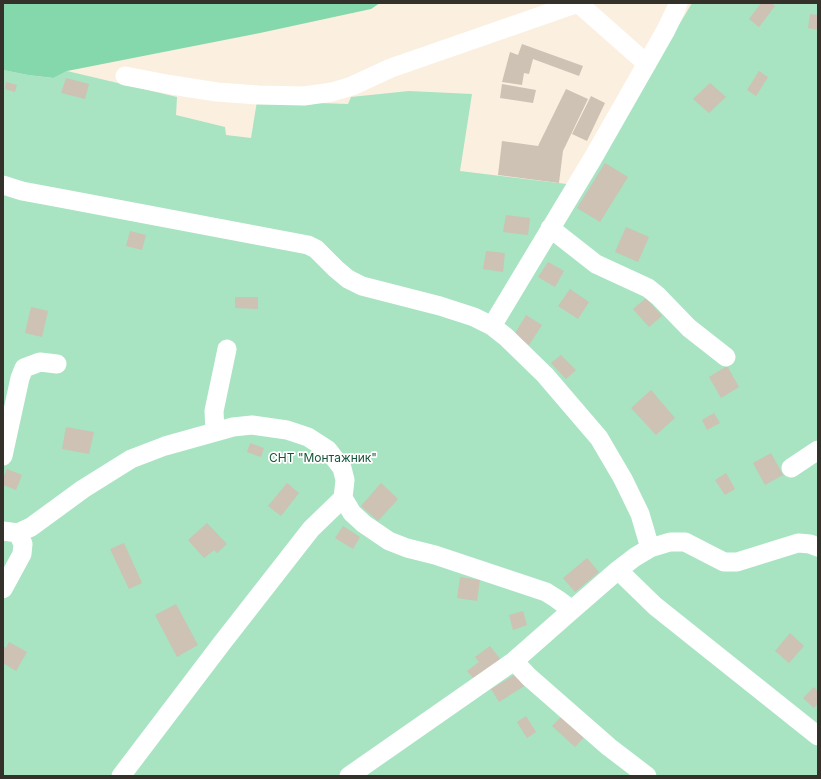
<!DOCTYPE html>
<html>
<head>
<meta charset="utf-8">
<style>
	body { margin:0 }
	#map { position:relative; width:821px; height:779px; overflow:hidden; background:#fbefe0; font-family:Inter,sans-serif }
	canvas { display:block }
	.frame { position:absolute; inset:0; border:4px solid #34302a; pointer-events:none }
</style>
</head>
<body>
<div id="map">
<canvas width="821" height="779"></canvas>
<div class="frame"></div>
</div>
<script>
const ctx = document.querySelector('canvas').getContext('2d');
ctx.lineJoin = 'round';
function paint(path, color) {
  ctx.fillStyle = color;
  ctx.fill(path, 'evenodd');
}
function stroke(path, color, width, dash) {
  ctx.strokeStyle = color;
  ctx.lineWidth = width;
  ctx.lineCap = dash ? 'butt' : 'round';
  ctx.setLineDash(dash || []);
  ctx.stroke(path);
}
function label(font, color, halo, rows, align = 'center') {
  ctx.font = font + ' Inter,sans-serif';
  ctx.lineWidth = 3.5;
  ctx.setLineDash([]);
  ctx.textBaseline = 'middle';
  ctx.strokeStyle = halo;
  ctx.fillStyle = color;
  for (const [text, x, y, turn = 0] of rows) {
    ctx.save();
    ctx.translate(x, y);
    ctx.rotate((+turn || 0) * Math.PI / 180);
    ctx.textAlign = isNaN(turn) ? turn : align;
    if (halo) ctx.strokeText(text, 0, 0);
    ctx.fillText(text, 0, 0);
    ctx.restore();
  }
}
paint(new Path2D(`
	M692 3H818V776H3V70L28 75 52 78 67 71 177 97 176 115 225 127 226 135 251 138 257 101 348 104 351 97 409 91 472 94 460 171 583 186Z`), '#a8e3c2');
paint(new Path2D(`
	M3 3H380L371 9 260 33 67 71 53 78 28 75 3 70Z`), '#85d8ac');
paint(new Path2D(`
	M761 3H771L775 6 759 27 749 19Z
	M810 14 818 15V30L808 28Z
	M522 44 583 66 579 76 533 59 529 74 524 73 522 85 502 82 510 52 518 55Z
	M759 71 768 77 756 96 747 90Z
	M66 78 89 84 85 99 61 93Z
	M6 82 17 85 15 92 5 89Z
	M710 83 726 97 709 113 693 99Z
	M502 84 536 90 533 103 500 98Z
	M566 89 588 99 563 151 559 183 498 175 502 141 538 146Z
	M591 96 605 103 587 141 572 134Z
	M605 163 628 177 600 222 577 208Z
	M506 215 530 218 528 235 503 232Z
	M626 227 649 237 638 262 615 252Z
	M130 231 146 235 142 250 126 246Z
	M486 251 505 253 503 272 483 269Z
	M548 262 564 271 555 287 538 277Z
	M570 289 589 302 578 319 558 306Z
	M235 297H258V309L235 308Z
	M646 298 662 316 649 327 633 309Z
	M31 307 48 311 42 337 25 333Z
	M526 315 542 325 529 345 514 335Z
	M561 355 576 370 566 379 551 363Z
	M727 366 739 387 721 398 709 377Z
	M651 390 675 418 656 435 631 408Z
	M714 413 720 423 707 430 702 420Z
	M66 427 94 432 89 454 62 449Z
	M250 443 264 448 261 457 247 452Z
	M771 453 783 475 765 485 753 463Z
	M7 469 22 475 16 490 3 485V478Z
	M726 473 735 489 725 495 715 480Z
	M287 483 299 493 281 516 268 506Z
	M381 483 398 499 378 521 361 506Z
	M207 523 227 544 217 553 214 550 204 558 188 540Z
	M343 526 360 537 353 549 335 538Z
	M124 543 142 583 129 589 110 549Z
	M587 558 599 572 575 592 563 578Z
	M460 577 480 580 477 601 457 598Z
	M176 604 198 645 177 657 155 615Z
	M523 611 527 625 513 630 509 615Z
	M790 633 804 646 789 663 775 651Z
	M9 642 27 652 16 671 3 663V646L6 648Z
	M490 646 501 660 475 680 467 671 479 662 475 657Z
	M518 673 526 685 499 702 491 689Z
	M814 687 818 691V703L814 708 803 698Z
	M564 714 586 735 575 747 552 726Z
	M526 716 536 732 527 738 517 722Z`), '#cdc2b3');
stroke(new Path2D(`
	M578 3 647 64
	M125 76 172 85 217 92 258 95 304 96 332 92 352 86 391 68 578 3
	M3 185 22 191 65 199 308 245 316 249 336 269 348 279 362 286 440 306 474 317 492 326 506 337 545 375 599 438 623 479 640 514 650 548 635 557 618 570 572 610 514 661 349 776
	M550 228 596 264 648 288 658 296 689 328 726 357
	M492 326 593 158 666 30 676 9 678 3
	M215 432 214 411 227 349
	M3 456 20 378 24 368 40 362 57 364
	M791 468 818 450
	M3 531 18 533 31 527 83 489 131 459 165 446 233 427 252 425 287 430 308 437 328 450 342 468 345 480 343 498 352 513 364 524 389 541 407 548 435 555 546 592 557 599 572 610
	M650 548 670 542H685L724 562H737L798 543 810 544 818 547
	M618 570 655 606 818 736
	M3 589 22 554 23 544 18 533
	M514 661 529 677 609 747 647 776
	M121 776 222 643 311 529 343 498`), '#fff', 19);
label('12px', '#145438', '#fff', [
	["СНТ \"Монтажник\"",323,458]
]);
</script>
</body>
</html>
